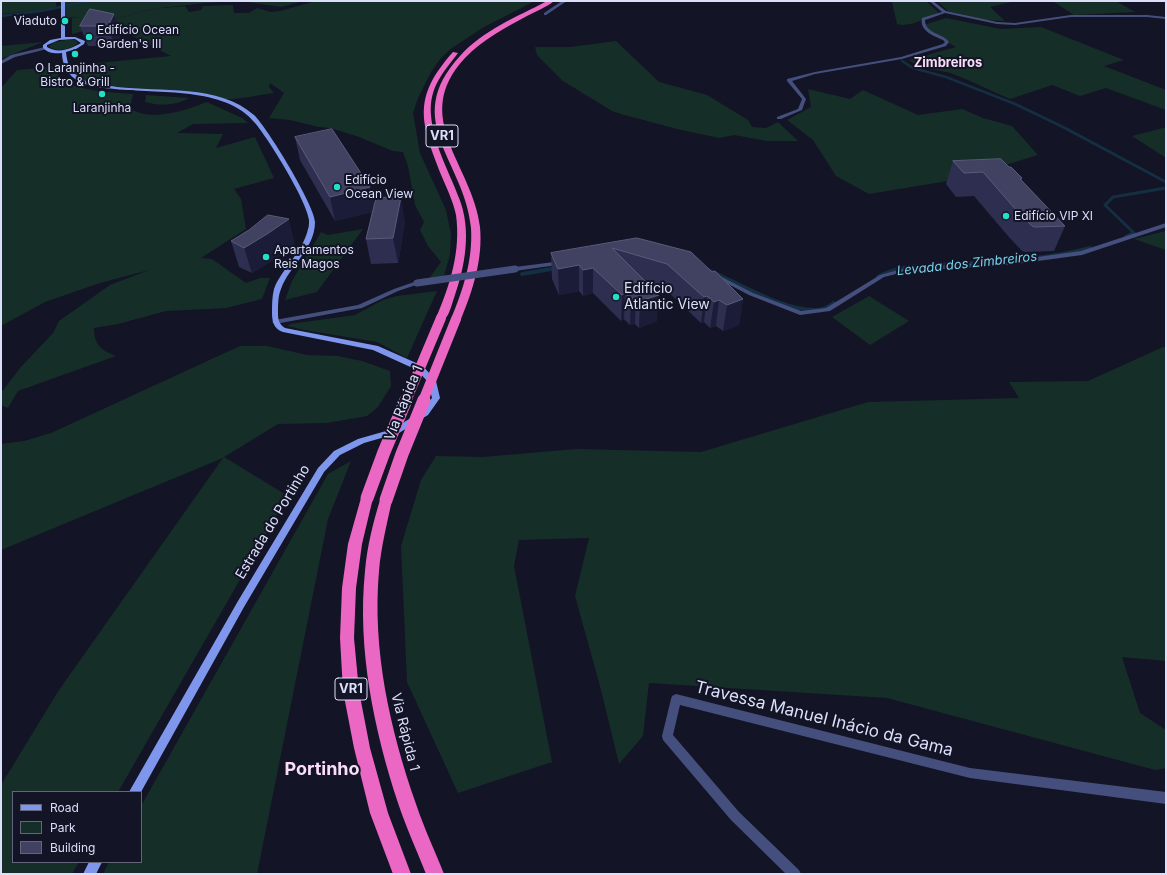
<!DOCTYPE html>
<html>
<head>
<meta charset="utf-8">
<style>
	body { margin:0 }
	#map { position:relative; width:1167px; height:875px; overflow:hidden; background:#131425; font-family:Inter,sans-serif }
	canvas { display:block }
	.frame { position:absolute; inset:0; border:2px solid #dbdffa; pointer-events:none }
	.legend { position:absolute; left:12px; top:791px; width:130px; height:72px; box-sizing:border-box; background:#131425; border:1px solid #63657a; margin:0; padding:5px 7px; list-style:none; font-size:12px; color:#dbdffa }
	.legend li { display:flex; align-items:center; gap:8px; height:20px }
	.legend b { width:20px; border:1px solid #63657a }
</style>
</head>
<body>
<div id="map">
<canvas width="1167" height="875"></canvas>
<div class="frame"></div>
<ul class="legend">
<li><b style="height:5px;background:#7f96ed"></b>Road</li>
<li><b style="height:11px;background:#162e28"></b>Park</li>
<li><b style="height:11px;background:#414262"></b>Building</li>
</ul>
</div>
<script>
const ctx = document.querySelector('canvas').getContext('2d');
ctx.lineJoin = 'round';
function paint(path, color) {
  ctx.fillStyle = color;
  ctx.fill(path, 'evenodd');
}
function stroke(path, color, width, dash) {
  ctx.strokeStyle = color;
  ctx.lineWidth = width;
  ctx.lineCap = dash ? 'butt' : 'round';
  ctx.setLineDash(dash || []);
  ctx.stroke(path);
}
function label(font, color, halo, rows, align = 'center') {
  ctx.font = font + ' Inter,sans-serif';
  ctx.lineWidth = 4;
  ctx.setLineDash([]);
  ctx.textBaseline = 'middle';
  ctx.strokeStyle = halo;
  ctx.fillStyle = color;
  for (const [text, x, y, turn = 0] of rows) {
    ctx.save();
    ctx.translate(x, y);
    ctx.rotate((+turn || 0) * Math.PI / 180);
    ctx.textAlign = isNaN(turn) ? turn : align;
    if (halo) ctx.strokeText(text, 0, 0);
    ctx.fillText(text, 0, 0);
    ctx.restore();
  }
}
paint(new Path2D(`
	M1 1H56V7L36 11 1 14Z
	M63 1H303L281 7 241 1 204 3 152 9 111 20H112L153 9 185 6 189 12 201 10 203 6 233 5 234 13H249L257 8 271 12 280 11 316 1H535L484 27 452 48 440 59 431 72 418 98 413 113 420 153 446 210 451 234 450 255 443 279 428 280 441 262 428 246 420 230 424 222 415 205 408 166 403 152 393 151 359 137 331 128 319 127 290 120 269 118 284 93 270 83 269 87 274 93C257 95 239 100 222 99 212 98 202 95 192 94 160 90 83 94 65 66L171 56 110 24 72 34V18L80 17 63 18Z
	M897 1H926L939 13C927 18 908 28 897 24L892 2H898Z
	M937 1H1016L990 7 1005 21 985 20 948 11Z
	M1085 1H1116L1135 12 1074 15 1054 2Z
	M946 18 1001 29 1041 27 1124 60 1104 66 1166 90V110L1106 88 1080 96 1052 85 1010 99C991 91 972 81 953 74 939 69 920 70 909 60L956 47 926 30 924 25Z
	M67 40H75L78 43C72 49 55 53 49 46L55 42Z
	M616 41 659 82 707 95 748 120 752 127 766 128 778 122 798 141H767L734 135 719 138 677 129 621 114 612 111 563 81 537 55 535 47H570Z
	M43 42 1 59V46Z
	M55 67C56 70 58 75 60 78 69 90 118 93 133 94L130 108C150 123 186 110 207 102L242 118 248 123 193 124 177 133 223 134 216 148 255 137 274 178 234 189 241 199 246 229 201 258 212 259 246 283 260 278H270L262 299 226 308 166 311 118 324 94 328C94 345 101 350 116 356L18 391 8 408 1 405V393L20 368 53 333 59 321 110 285 149 270 100 283 45 302 1 326V88L17 70Z
	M808 89 850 99 863 90 918 115 962 109 983 118 1012 126 1038 155 960 179 869 194 836 176 813 140 787 120 811 107Z
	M146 95 189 98C175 106 160 106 145 102Z
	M1166 128V158L1132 136 1163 128Z
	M363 229 317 292 285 300 292 281 321 232 328 235Z
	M1166 231V250L1134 239Z
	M437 291 407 358 377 342 304 330 288 326 290 324 355 315 383 300 397 296Z
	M869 296 909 321 870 345 832 317Z
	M240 346H267L307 355 338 356 362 361 390 371 391 386 378 407 367 416 327 423 278 424 224 457 288 496 118 792H13V862H79L72 874H1V785L59 690 223 458 1 550V444L24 441 51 433Z
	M1163 347H1166V661L1122 657 1140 713 1166 730V768L1155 770 887 698 649 683 643 736 619 764 600 686 575 596 589 538 519 540 514 566 552 762 458 793 407 682 401 546 421 480 436 456 483 457 576 449 701 452 868 402 1019 398 1009 382 1088 381Z
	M351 461 328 519 257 874H103L109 862H141V806L328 474Z`), '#162e28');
stroke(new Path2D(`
	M1 16 41 11 90 1
	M902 61 913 68 946 77 1015 104`), '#142f42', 2.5);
stroke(new Path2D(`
	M1013 103 1063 127 1166 182
	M1130 235 1134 233 1105 205 1113 197 1166 188`), '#142f42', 3);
stroke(new Path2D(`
	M1126 237 1132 234
	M706 269C737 282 790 316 823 309 827 308 831 305 834 303
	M522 274 557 268
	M878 277C900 264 928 266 953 264 997 261 1047 260 1090 248`), '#142f42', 4);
paint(new Path2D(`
	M562 1H567L546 15H544V13Z
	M929 1H933L946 11 997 22 1015 23 1071 15H1147L1166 17V19L1147 17H1071L1015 25 997 24 945 13 925 20C925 34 943 33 949 42L946 46 902 59 815 74 792 81 806 99 802 110 781 119H777V117L798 109 802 99 787 81V79L815 72 901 57 943 44 945 42 943 40C934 36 919 31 922 18L942 12Z
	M45 47H47V49L15 57 1 64V61L11 55Z
	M1166 223V227L1082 255 1009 265 908 271 884 277 830 311 800 315 749 295 709 274 710 273H714L753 293 801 311 826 308 880 275 906 268 1009 261 1081 251Z
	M562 261 565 263 564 264 515 271 512 269 515 267Z
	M417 281 419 282V284L398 291 362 308 275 324 272 322 275 320 358 305 394 289Z
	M676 694 970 768 1166 792V804L970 778 680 705 673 735 739 812 799 870 801 874H786L731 820 663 740 662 736 671 699 672 696Z`), '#444f7d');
paint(new Path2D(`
	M61 1H65V37H75L85 41 84 44 76 49 66 52C67 64 71 73 82 79 92 85 106 85 117 87 160 92 219 84 254 115 267 127 315 206 315 222 315 249 289 266 281 289 278 296 278 305 278 313 278 320 279 324 285 328L378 346 423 366 436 381 440 398 428 415 399 433 364 443 340 455 324 472 244 607 141 792H129L238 601 318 468 334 451 358 439 393 429 422 411 432 398 428 382 417 370 373 350 283 332C274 329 272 322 272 313 272 305 272 297 274 289 282 268 303 252 308 229 309 227 309 223 309 220 307 201 268 138 255 123 225 86 158 94 115 89 104 88 90 87 80 82 68 76 62 65 62 53 55 54 48 53 43 48V45L50 40 61 38ZM75 39 81 43C71 49 58 54 47 47V45L59 40Z
	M89 862H102L96 874H83Z`), '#7f96ed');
paint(new Path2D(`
	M547 1H554C547 7 536 11 527 16 505 28 482 40 465 58 409 118 473 165 480 227 483 259 473 290 461 319L460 321H452L451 319C463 290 473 260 471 228 465 161 400 121 460 56 483 30 517 17 547 1Z
	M453 52 458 53C443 73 429 87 431 115 433 144 449 171 459 198 472 230 465 267 454 298 451 306 449 319 441 321L436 318C450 285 461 251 456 215 453 201 447 189 442 177 421 123 411 99 453 52Z
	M367 493 372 495 373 498 362 544 356 588 354 638 359 691 370 748 388 813 411 874H393L370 813 354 748 343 691 340 638 342 588 348 544 361 498 362 495Z
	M386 495 391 497 392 500C387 524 381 547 379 571 372 650 390 730 416 804 424 828 435 851 444 874H426C417 851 406 827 398 803 374 730 357 649 365 571 367 547 373 523 380 500L381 497Z`), '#ea67c4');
stroke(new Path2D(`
	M417 283 515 269`), '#444f7d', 7);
stroke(new Path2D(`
	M406 401 441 318
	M423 401 456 319`), '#ea67c4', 10);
stroke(new Path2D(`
	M367 498 384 452 406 400
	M386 500 402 454 424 400`), '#ea67c4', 13);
paint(new Path2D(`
	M114 14 121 34 115 46H88L80 26Z
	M295 137 370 187 374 205 405 222 398 263 371 264 366 239 372 212 335 221 300 160Z
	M953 161 1009 167 1022 178V180L1065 226 1054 251 1025 252 1022 251 1008 236 974 196 956 197 946 184Z
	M637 238 712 272 743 299 739 325 723 331 716 326 710 328 704 322 701 323 665 289 648 284 657 321 639 328 635 324 630 325 624 319 621 321 593 293 583 296 579 291 559 295 552 279 551 253Z
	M231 241 295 244 275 259 252 273 239 267Z`), '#2e2f50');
paint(new Path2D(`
	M114 14 121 34 115 46 108 26Z
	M370 187 375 212 335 221 330 197Z
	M401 197 405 222 398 263 393 238Z
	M289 219 295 244 275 259 252 273 244 248Z
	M579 265V291L559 295 558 269Z
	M593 268V293L583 296V270Z
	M625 293 624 319 621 321 622 295Z
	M659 295 657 321 639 328 640 301Z
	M707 296 704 322 701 323 704 297Z
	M636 298 635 324 630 325 631 299Z
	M743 299 739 325 723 331 727 305Z
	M719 300 716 326 710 328 714 302Z`), '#1b1c37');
const building = new Path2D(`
	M90 9 114 14 108 26H80Z
	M332 129 370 187 330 197 295 137Z
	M1001 159 1009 167H1011L1022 178 1020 179 1065 226 1035 227 1032 226 1017 211 983 172 964 173 953 161Z
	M401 197 393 238 366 239 376 198Z
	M268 215 289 219 267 234 244 248 231 241 249 230Z
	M637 238 691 252 712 272 715 271 743 299 727 305 719 300 714 302 707 296 704 297 667 264 612 248 659 295 640 301 636 298 631 299 625 293 622 295 593 268 583 270 579 265 558 269 551 253Z`);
paint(building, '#414262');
stroke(building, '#595b7a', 1);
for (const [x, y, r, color] of [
	[65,21,4,"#21e0c7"],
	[89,37,4,"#21e0c7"],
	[75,54,4,"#21e0c7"],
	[102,94,4,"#21e0c7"],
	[337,187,4,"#21e0c7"],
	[1006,216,4,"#21e0c7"],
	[266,257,4,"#21e0c7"],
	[616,297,4,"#21e0c7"]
]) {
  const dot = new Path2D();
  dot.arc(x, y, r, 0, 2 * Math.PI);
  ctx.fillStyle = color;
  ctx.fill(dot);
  stroke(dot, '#131425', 1.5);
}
label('12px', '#dbdffa', '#131425', [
	["Viaduto",57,21,"right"],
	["Edifício Ocean",97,30],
	["Garden's III",97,44],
	["O Laranjinha -",75,68,"center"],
	["Bistro & Grill",75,82,"center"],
	["Laranjinha",102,108,"center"],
	["Edifício",345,180],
	["Ocean View",345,194],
	["Edifício VIP XI",1014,216],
	["Apartamentos",274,250],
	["Reis Magos",274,264]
], 'left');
label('bold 13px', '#faddf6', '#131425', [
	["Zimbreiros",948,63]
]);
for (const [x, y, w] of [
	[442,136,32],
	[351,689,32]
]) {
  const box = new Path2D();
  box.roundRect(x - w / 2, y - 11, w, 22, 3);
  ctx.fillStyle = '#131425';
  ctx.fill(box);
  stroke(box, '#dbdffa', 1);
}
label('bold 13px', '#dbdffa', null, [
	["VR1",442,136],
	["VR1",351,689]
]);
label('italic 13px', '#77d1ec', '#131425', [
	["Levada dos Zimbreiros",967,264,-6]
]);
label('14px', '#dbdffa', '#131425', [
	["Edifício",624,289],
	["Atlantic View",624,305]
], 'left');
label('14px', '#dbdffa', '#131425', [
	["Via Rápida 1",404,403,-68],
	["Estrada do Portinho",273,522,-59],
	["Via Rápida 1",405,732,76]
]);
label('17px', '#dbdffa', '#131425', [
	["Travessa Manuel Inácio da Gama",824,719,14]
]);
label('bold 18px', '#faddf6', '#131425', [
	["Portinho",322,770]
]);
</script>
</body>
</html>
